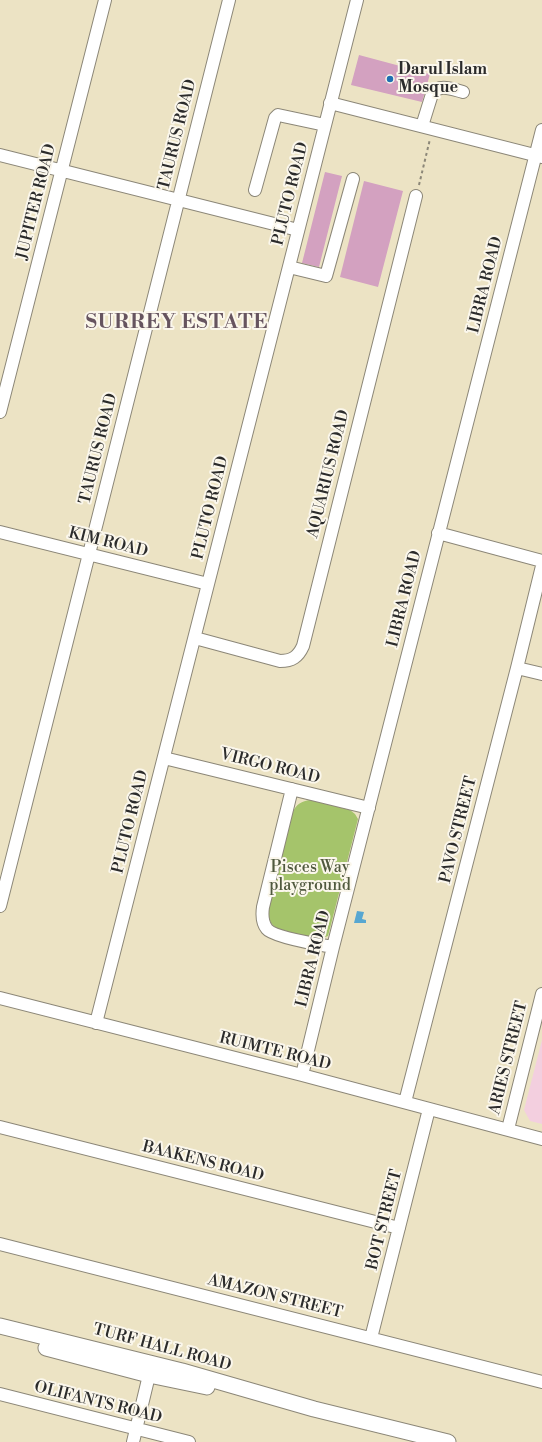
<!DOCTYPE html>
<html>
<head>
<meta charset="utf-8">
<style>
	body { margin:0 }
	canvas { display:block; background:#ece3c4 }
</style>
</head>
<body>
<canvas width="542" height="1442"></canvas>
<script>
const ctx = document.querySelector('canvas').getContext('2d');
ctx.lineJoin = 'round';
function paint(path, color) {
  ctx.fillStyle = color;
  ctx.fill(path, 'evenodd');
}
function stroke(path, color, width, dash) {
  ctx.strokeStyle = color;
  ctx.lineWidth = width;
  ctx.lineCap = dash ? 'butt' : 'round';
  ctx.setLineDash(dash || []);
  ctx.stroke(path);
}
function label(font, color, halo, rows, align = 'center') {
  ctx.font = font + ' "Libre Bodoni",serif';
  ctx.lineWidth = 4;
  ctx.setLineDash([]);
  ctx.textBaseline = 'middle';
  ctx.strokeStyle = halo;
  ctx.fillStyle = color;
  for (const [text, x, y, turn = 0] of rows) {
    ctx.save();
    ctx.translate(x, y);
    ctx.rotate((+turn || 0) * Math.PI / 180);
    ctx.textAlign = isNaN(turn) ? turn : align;
    if (halo) ctx.strokeText(text, 0, 0);
    ctx.fillText(text, 0, 0);
    ctx.restore();
  }
}
paint(new Path2D(`
	M542 1040V1124L530 1121 524 1110Z`), '#f3cfdf');
paint(new Path2D(`
	M310 800 350 810 355 814 358 819 328 936 318 940 276 928C269 923 269 918 268 910L293 812C296 804 302 801 310 800Z`), '#a5c46b');
paint(new Path2D(`
	M357 911 364 912 362 919 366 920V923H354Z`), '#57a7d1');
paint(new Path2D(`
	M359 55 430 74 422 102 351 85Z
	M325 172 342 176 319 267 302 263Z
	M364 181 403 191 378 287 340 277Z`), '#d3a1c0');
const minor = new Path2D(`
	M330 103 542 157
	M422 126 432 94C439 83 452 89 463 92
	M0 155 298 230
	M255 190 275 118 278 115 325 125
	M289 267 326 276 353 179
	M0 412 105 0
	M0 532 208 584
	M438 533 542 561
	M195 638 280 661C292 661 298 657 303 646L416 196
	M517 668 542 674
	M164 758 369 808
	M292 789 263 907C262 914 262 923 267 929 273 937 321 945 333 947
	M0 906 229 0
	M0 998 302 1075 542 1139
	M96 1023 357 0
	M302 1075 333 947 542 130
	M405 1102 517 668 542 566
	M0 1127 399 1228
	M508 1129 542 994
	M0 1244 542 1382
	M371 1338 429 1109
	M0 1394 189 1442
	M133 1442 151 1367`);
const major = new Path2D(`
	M0 1326 182 1371 314 1409 448 1442
	M46 1348 149 1375 207 1387`);
stroke(minor, '#8c8778', 14);
stroke(major, '#8c8778', 17);
stroke(new Path2D(`
	M419 185 430 139`), '#8c8778', 2, [3, 3]);
stroke(minor, '#fff', 12);
stroke(major, '#fff', 15);
for (const [x, y, r, color] of [
	[390,79,4,"#1f6fb2"]
]) {
  const dot = new Path2D();
  dot.arc(x, y, r, 0, 2 * Math.PI);
  ctx.fillStyle = color;
  ctx.fill(dot);
  stroke(dot, '#fbf7ec', 1.5);
}
label('bold 16px', '#2b2b2b', '#fbf7ec', [
	["Darul Islam",398,70],
	["Mosque",398,88]
], 'left');
label('16px', '#2b2b2b', '#fbf7ec', [
	["TAURUS ROAD",178,135,-76],
	["PLUTO ROAD",291,194,-76],
	["JUPITER ROAD",37,202,-76],
	["LIBRA ROAD",486,285,-76],
	["TAURUS ROAD",99,449,-76],
	["AQUARIUS ROAD",329,474,-76],
	["PLUTO ROAD",211,508,-76],
	["KIM ROAD",108,543,14],
	["LIBRA ROAD",405,599,-76],
	["VIRGO ROAD",270,767,14],
	["PLUTO ROAD",131,822,-76],
	["PAVO STREET",459,830,-76],
	["LIBRA ROAD",314,959,-76],
	["RUIMTE ROAD",275,1052,14],
	["ARIES STREET",509,1058,-76],
	["BAAKENS ROAD",203,1162,14],
	["BOT STREET",385,1220,-76],
	["AMAZON STREET",275,1297,14],
	["TURF HALL ROAD",162,1348,15],
	["OLIFANTS ROAD",98,1403,14]
]);
label('16px', '#50593e', '#fbf7ec', [
	["Pisces Way",310,868],
	["playground",310,886]
]);
ctx.letterSpacing = '1px';
label('bold 20px', '#66545f', '#fbf7ec', [
	["SURREY ESTATE",177,323]
]);
ctx.letterSpacing = '0px';
</script>
</body>
</html>
